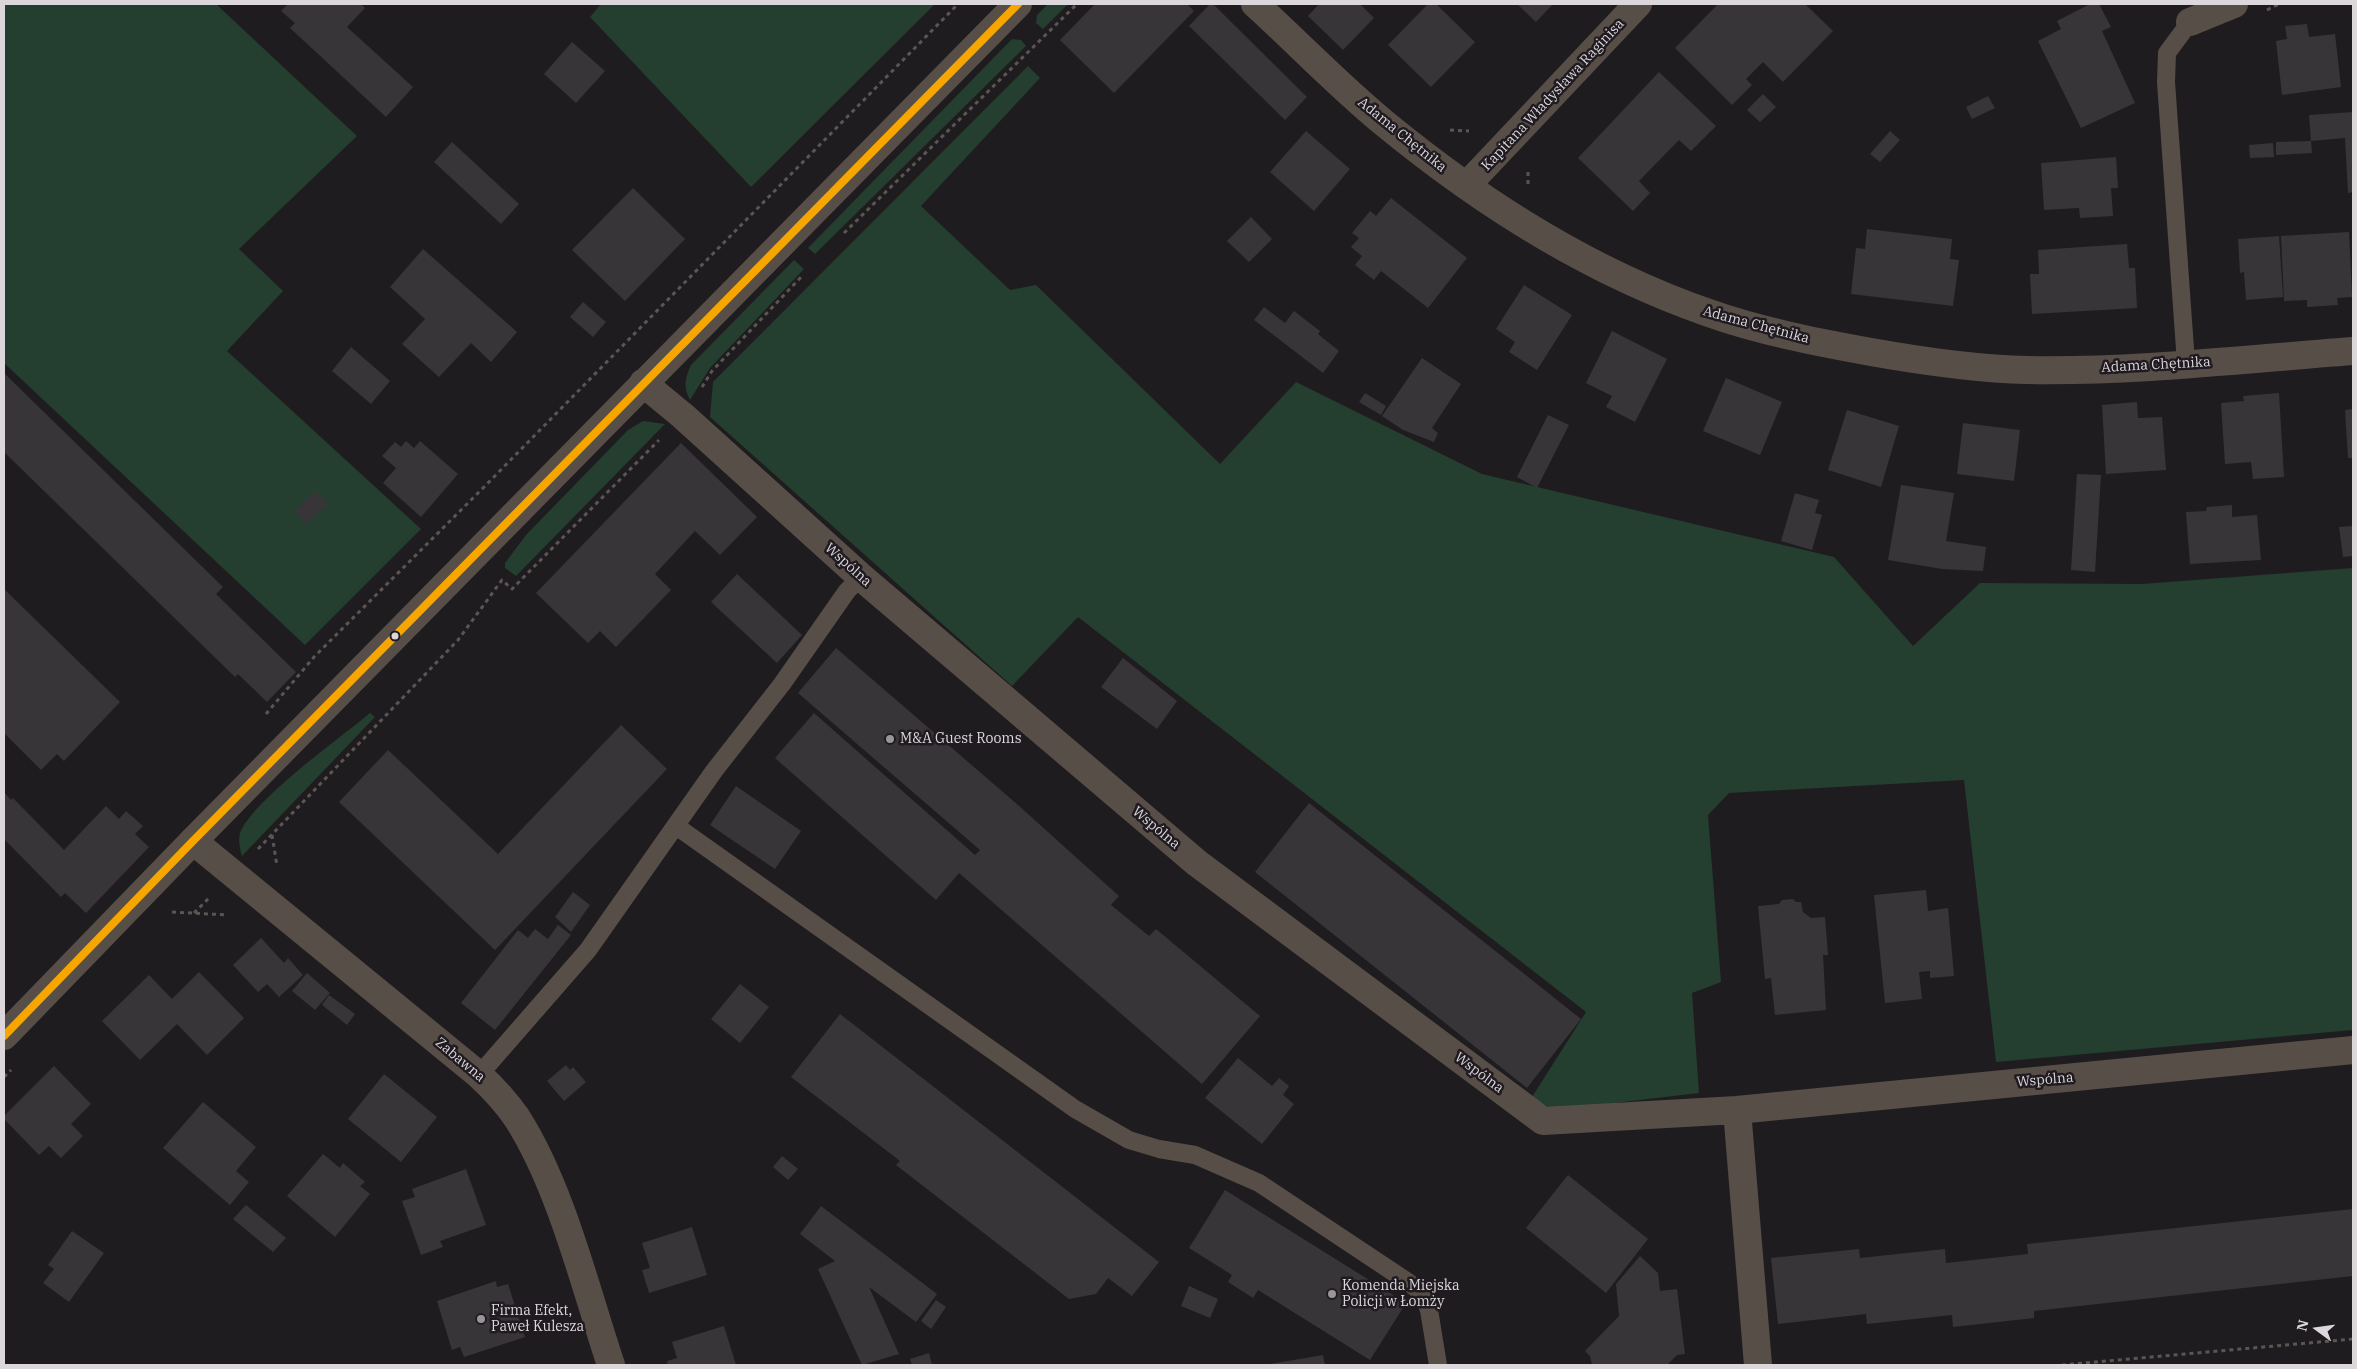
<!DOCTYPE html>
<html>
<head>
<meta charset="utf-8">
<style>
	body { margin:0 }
	#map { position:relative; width:2357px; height:1369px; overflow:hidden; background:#1f1c1f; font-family:"IBM Plex Serif",serif }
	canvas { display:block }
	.frame { position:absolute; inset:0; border:5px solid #dbd7db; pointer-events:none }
	.north { position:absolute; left:2292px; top:1304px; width:50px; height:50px; -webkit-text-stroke:4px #201b20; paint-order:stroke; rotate:284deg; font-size:14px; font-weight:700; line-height:20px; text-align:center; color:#dbd7db }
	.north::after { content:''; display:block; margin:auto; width:18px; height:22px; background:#dbd7db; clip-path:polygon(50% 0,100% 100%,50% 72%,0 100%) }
</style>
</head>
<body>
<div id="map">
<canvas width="2357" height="1369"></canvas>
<div class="frame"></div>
<div class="north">N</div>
</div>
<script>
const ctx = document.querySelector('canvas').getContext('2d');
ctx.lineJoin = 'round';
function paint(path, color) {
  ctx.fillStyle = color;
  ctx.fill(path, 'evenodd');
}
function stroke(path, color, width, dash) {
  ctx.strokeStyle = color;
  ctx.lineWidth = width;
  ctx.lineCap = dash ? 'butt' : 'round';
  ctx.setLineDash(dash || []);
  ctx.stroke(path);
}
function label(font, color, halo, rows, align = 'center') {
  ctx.font = font + ' "IBM Plex Serif",serif';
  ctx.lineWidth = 5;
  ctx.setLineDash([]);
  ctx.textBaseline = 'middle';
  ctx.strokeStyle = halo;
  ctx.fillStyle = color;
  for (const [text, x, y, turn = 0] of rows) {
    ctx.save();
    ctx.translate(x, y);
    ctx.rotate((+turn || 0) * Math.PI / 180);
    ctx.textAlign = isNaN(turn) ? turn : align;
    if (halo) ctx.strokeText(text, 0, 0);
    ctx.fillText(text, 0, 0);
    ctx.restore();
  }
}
paint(new Path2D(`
	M4 4H216L357 136 239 249 283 291 227 351 421 529 305 645 4 363Z
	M601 4H935L751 187 590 17Z
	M1048 4H1068L1043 29 1036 23 1037 15Z
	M1012 39 1021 40 1026 46 815 254 808 248Z
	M1028 66 1040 78 921 206 1010 290 1036 285 1220 464 1296 382 1482 474 1834 557 1913 646 1980 583 2142 584 2353 568V1030L1996 1062 1964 780 1729 793 1708 815 1721 982 1692 993 1699 1093 1554 1110 1532 1097 1586 1012 1078 617 1012 686 710 417 713 382Z
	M794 260 804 269 710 368 690 400C683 387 685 378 691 365Z
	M643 421 665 424 516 576 505 568V563L526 535 628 430Z
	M370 713 375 717 242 856C240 849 238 840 240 833 254 799 339 739 370 713Z`), '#243e2f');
paint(new Path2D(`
	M288 4H361L365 8 347 27 413 87 386 117 290 28 295 23 281 11Z
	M1095 4H1187L1194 11 1114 93 1060 40Z
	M1210 4H1213L1307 97 1285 120 1189 26Z
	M1319 4H1360L1374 18 1343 50 1308 16Z
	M1428 4H1436L1475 42 1431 87 1388 45Z
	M1517 4H1553L1536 22Z
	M1718 4H1805L1833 31 1783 82 1763 62 1746 79 1752 85 1732 105 1675 48Z
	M2090 4H2099L2111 27 2102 31 2135 103 2081 128 2038 41 2061 29 2057 21Z
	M2307 24 2309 37 2335 34 2341 87 2282 95 2276 41 2287 39 2285 26Z
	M572 42 605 71 576 103 544 74Z
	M1659 72 1716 126 1691 151 1679 140 1639 181 1650 193 1633 211 1578 158Z
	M1763 94 1776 107 1760 122 1747 110Z
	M1988 96 1995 108 1972 119 1966 107Z
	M2353 112V192L2348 193 2345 138 2311 141 2309 115Z
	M1306 131 1350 169 1314 211 1270 172Z
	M1890 131 1900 140 1880 162 1870 154Z
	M2311 141 2312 153 2276 155V142Z
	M452 142 519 204 501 224 434 162Z
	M2273 143 2274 157 2250 158 2249 145Z
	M2116 157 2118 188H2111L2113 216 2080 218 2079 208 2044 210 2041 163Z
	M633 188 685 239 625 301 572 250Z
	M1391 198 1467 258 1428 308 1381 271 1374 280 1355 265 1362 256 1351 247 1359 238 1352 233 1370 211 1376 216Z
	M1251 217 1272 239 1249 262 1227 241Z
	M1867 229 1952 239 1950 259 1959 260 1953 306 1851 294 1856 248 1865 249Z
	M2349 232 2352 297 2337 298 2338 305 2307 307V300L2284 301 2281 236Z
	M2279 236 2283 297 2246 300 2244 272 2240 273 2238 239Z
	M2127 244 2129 268H2135L2137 308 2032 314 2030 274H2039L2038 250Z
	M423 249 517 332 491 362 471 343 439 377 402 344 425 319 390 287Z
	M1524 285 1572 315 1537 370 1509 352 1515 342 1496 329Z
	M583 302 606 322 593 337 570 317Z
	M1264 307 1285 323 1294 311 1320 331 1318 334 1339 351 1323 373 1254 320Z
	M1612 331 1667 359 1635 422 1606 407 1612 396 1586 383Z
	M351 347 390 381 371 404 332 371Z
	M1422 358 1461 384 1432 428 1438 433 1434 442 1403 430 1382 416Z
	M4 373 223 587 216 594 296 672 267 702 238 674 235 677 4 452Z
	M1726 378 1782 402 1760 455 1703 431Z
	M1365 393 1386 406 1381 415 1359 402Z
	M2279 393 2284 477 2253 479 2251 462 2225 464 2221 403 2244 401 2243 396Z
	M2137 402 2138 418 2162 417 2166 470 2106 474 2102 405Z
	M2353 409V458H2348L2345 410Z
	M1847 410 1899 426 1881 487 1828 470Z
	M1548 415 1569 425 1537 488 1517 477Z
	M1963 423 2020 430 2014 481 1957 474Z
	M406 441 414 448 420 441 458 474 421 517 383 483 396 468 382 456 395 442 401 447Z
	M681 443 757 517 720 555 695 531 655 574 671 590 616 647 600 631 588 643 536 593Z
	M2077 474 2101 475 2095 572 2071 570Z
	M1901 485 1954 493 1946 541 1986 547 1983 571 1942 569 1888 560Z
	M316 491 328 504 306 524 294 511Z
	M1795 493 1819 500 1815 513 1822 515 1812 550 1781 541Z
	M2232 505V517L2257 515 2261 560 2190 564 2186 512 2206 511 2207 507Z
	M2353 526V556L2343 557 2339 527Z
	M737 574 802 635 777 663 711 602Z
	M4 589 120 702 64 761 57 754 41 770 4 733Z
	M836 648 1018 805 1119 896 1111 905 1149 936 1156 929 1260 1016 1202 1084 959 873 936 900 775 758 814 713 975 855 980 850 798 693Z
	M1123 658 1177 701 1157 729 1101 687Z
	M621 725 667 769 495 950 339 802 388 750 498 854Z
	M736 786 801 831 775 869 710 825Z
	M4 792 11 800 13 798 64 850 106 806 119 819 126 811 143 826 135 834 149 847 86 913 65 893 61 897 4 839Z
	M1309 803 1581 1019 1527 1088 1255 872Z
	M1926 890 1928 911 1948 908 1954 976 1930 978V971L1919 972 1922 999 1885 1003 1874 895Z
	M573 892 590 905 571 932 555 917Z
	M1793 899 1796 902H1801L1803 912 1811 918 1825 917 1828 955H1823L1826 1010 1775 1015 1771 978 1765 979 1758 906 1779 904 1782 900Z
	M558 925 571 935 495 1030 461 1003 518 930 528 938 535 929 548 939Z
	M261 938 284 963 288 958 303 975 279 997 267 984 258 992 233 965Z
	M199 972 244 1018 207 1055 177 1024 140 1060 102 1021 149 975 172 999Z
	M307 973 330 993 315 1010 292 991Z
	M740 984 769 1007 740 1043 711 1019Z
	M329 995 355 1014 347 1025 322 1005Z
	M840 1014 1159 1262 1132 1296 1108 1278 1096 1294 1069 1299 896 1165 900 1161 791 1077Z
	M1238 1058 1272 1086 1279 1078 1289 1086 1283 1095 1294 1104 1262 1144 1205 1098Z
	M566 1065 570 1070 573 1067 586 1082 564 1101 547 1081Z
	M54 1066 91 1104 71 1124 83 1136 61 1158 49 1146 39 1155 4 1119V1116Z
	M384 1074 437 1117 401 1162 348 1119Z
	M203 1102 256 1147 236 1171 249 1182 230 1205 163 1148Z
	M323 1154 340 1168 343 1163 365 1182 360 1186 370 1194 335 1237 287 1196Z
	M782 1156 798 1169 788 1180 773 1167Z
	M466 1169 486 1225 440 1241 443 1247 421 1255 402 1201 415 1197 412 1189Z
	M1568 1175 1648 1239 1606 1293 1526 1228Z
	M1225 1190 1406 1303 1370 1360 1258 1290 1253 1298 1228 1282 1232 1275 1189 1248Z
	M246 1205 286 1238 273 1252 233 1219Z
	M821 1206 937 1294 916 1322 869 1287 899 1354 862 1365 818 1269 835 1261 800 1234Z
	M2353 1209V1276L2034 1311V1318L1953 1327 1952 1315 1867 1324 1866 1314 1778 1324 1771 1258 1859 1249 1860 1258 1945 1249 1946 1263 2028 1254 2027 1244Z
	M692 1227 707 1275 649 1293 642 1270 650 1268 642 1243Z
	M72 1231 104 1253 69 1302 43 1283 54 1269 48 1265Z
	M1640 1256 1658 1273 1660 1291 1677 1289 1685 1354 1677 1355 1667 1365H1592L1590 1356 1585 1351 1619 1316 1616 1284Z
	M496 1281 497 1287 508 1284 525 1337 464 1357 460 1347 452 1350 437 1301Z
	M1189 1286 1218 1299 1210 1318 1181 1306Z
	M936 1300 946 1307 931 1329 921 1321Z
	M724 1326 736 1365H668L667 1361 677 1358 672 1342Z
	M929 1353 932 1365H912L910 1359Z
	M1323 1355 1325 1365H1270V1364Z`), '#383538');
stroke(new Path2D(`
	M2267 10 2279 4
	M1450 130 1469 131
	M1528 184V171
	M844 233 1077 4
	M702 387 712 371 803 275
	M266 714 314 657 486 485 958 4
	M272 835 277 866
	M258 849 458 640 502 580 512 589 659 440
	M172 912 228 915
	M194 913 209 898
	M4 1077 11 1070
	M2062 1365 2353 1339`), '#5c5653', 3, [4, 4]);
stroke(new Path2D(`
	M2186 363 2166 82 2167 53 2190 22
	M676 826 1075 1109 1129 1140 1159 1149 1195 1155 1259 1183 1408 1282 1423 1294 1429 1310 1438 1365
	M479 1075 588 950 714 771 782 684 847 591 861 577`), '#584e48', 18);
stroke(new Path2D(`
	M1255 4C1298 43 1339 86 1384 123 1480 202 1589 271 1706 312 1759 331 1816 342 1871 352 1922 361 1974 369 2027 370 2136 372 2245 359 2353 351
	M2190 22 2234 4
	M1467 185 1638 4
	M643 383 683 416 861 577 1197 863 1543 1121 1737 1110 2353 1050
	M193 841 479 1075C493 1088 506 1102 517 1118 561 1187 585 1287 611 1365
	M1737 1110 1758 1365`), '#584e48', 28);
stroke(new Path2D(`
	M4 1036 193 841 1018 4`), '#584e48', 28);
stroke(new Path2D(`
	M4 1036 193 841 1018 4`), '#f7a600', 8);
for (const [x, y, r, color] of [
	[395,636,4.5,"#dbd7db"],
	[890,739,5,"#999699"],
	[1332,1294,5,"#999699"],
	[481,1319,5,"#999699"]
]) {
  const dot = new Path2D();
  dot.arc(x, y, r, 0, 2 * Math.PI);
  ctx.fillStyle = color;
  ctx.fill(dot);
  stroke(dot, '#201b20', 2);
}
label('14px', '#dbd7db', '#201b20', [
	["Kapitana Władysława Raginisa",1553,95,-47],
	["Adama Chętnika",1402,135,39],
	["Adama Chętnika",1756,325,15],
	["Adama Chętnika",2156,365,-3],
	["Wspólna",848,565,42],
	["Wspólna",1156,828,40],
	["Zabawna",460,1060,40],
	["Wspólna",1479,1073,37],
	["Wspólna",2045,1080,-5]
]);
label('14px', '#dbd7db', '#201b20', [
	["M&A Guest Rooms",900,739],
	["Komenda Miejska",1342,1286],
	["Policji w Łomży",1342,1302],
	["Firma Efekt,",491,1311],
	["Paweł Kulesza",491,1327]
], 'left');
</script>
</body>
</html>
